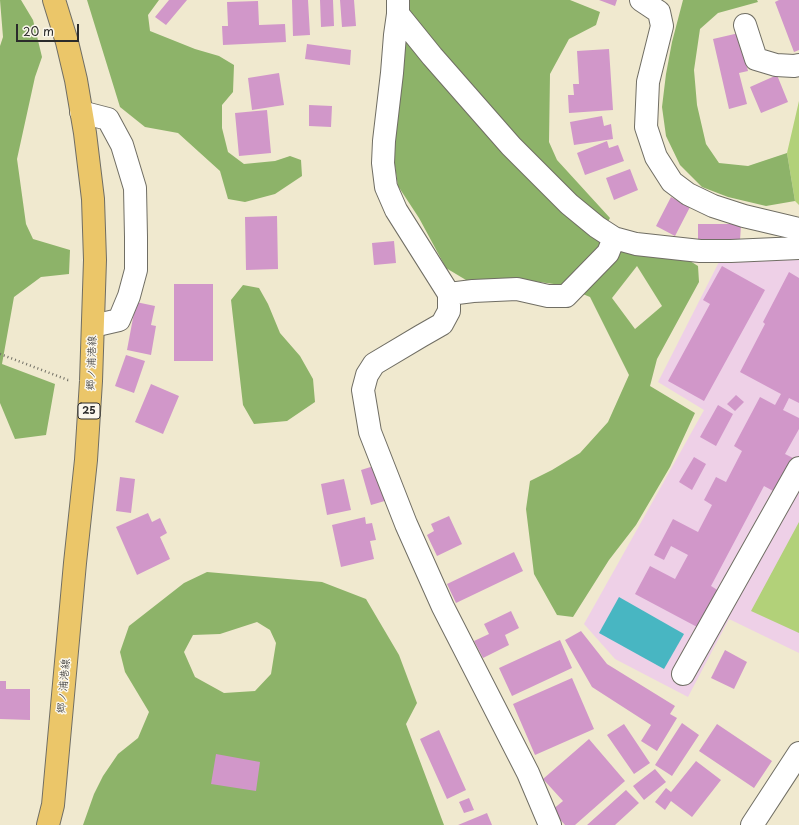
<!DOCTYPE html>
<html>
<head>
<meta charset="utf-8">
<style>
  body { margin:0 }
  #map { position:relative; width:799px; height:825px; overflow:hidden; background:#f0e9cf; font-family:"Playpen Sans",sans-serif }
  canvas { display:block }
  .scale { position:absolute; left:16px; top:24px; width:63px; height:18px; box-sizing:border-box; border:2px solid #2b2b2b; border-top:0; padding-left:5px; font-size:12px; line-height:14px; white-space:nowrap; color:#2b2b2b; -webkit-text-stroke:3px #fbf7ec; paint-order:stroke }
</style>
</head>
<body>
<div id="map">
<canvas width="799" height="825"></canvas>
<div class="scale">20 m</div>
</div>
<script>
const c = document.querySelector('canvas').getContext('2d');
c.lineJoin = 'round';
function paint(path, color) {
  c.fillStyle = color;
  c.fill(path, 'evenodd');
}
function toPath(rows) {
  const path = new Path2D();
  for (const r of rows) {
    path.moveTo(r[0], r[1]);
    for (let i = 2; i < r.length; i += 2) path.lineTo(r[i], r[i + 1]);
  }
  return path;
}
function strokePath(path, color, width, dash) {
  c.strokeStyle = color;
  c.lineWidth = width;
  c.lineCap = dash ? 'butt' : 'round';
  c.setLineDash(dash || []);
  c.stroke(path);
}
function label(font, color, halo, rows, align = 'center') {
  c.font = font + ' "Playpen Sans","Klee One",sans-serif';
  c.lineWidth = 3;
  c.setLineDash([]);
  c.textBaseline = 'middle';
  c.strokeStyle = halo;
  c.fillStyle = color;
  for (const [text, x, y, turn = 0] of rows) {
    c.save();
    c.translate(x, y);
    c.rotate((+turn || 0) * Math.PI / 180);
    c.textAlign = isNaN(turn) ? turn : align;
    if (halo) c.strokeText(text, 0, 0);
    c.fillText(text, 0, 0);
    c.restore();
  }
}
const built = toPath([
  [799,254,799,653,729,619,688,697,615,659,584,624,704,410,658,382,721,258]
]);
const green = toPath([
  [799,101,799,205,795,201,787,153],
  [799,522,799,633,751,611]
]);
const forest = toPath([
  [0,0,21,0,33,20,42,57,35,77,17,159,26,224,33,239,70,250,69,274,41,277,14,297,2,364,55,384,46,435,15,439,0,403,0,46,3,37],
  [87,0,159,0,148,15,150,31,195,49,219,56,234,65,233,92,222,105,222,128,228,152,244,164,275,161,290,156,301,160,302,176,275,194,245,202,228,199,220,171,178,133,145,127,120,107],
  [408,0,570,0,600,12,596,25,569,39,550,74,549,142,557,160,610,218,600,236,682,256,698,266,699,282,657,359,650,386,695,413,670,467,636,525,609,560,573,617,557,615,534,574,526,509,530,481,552,470,580,453,608,422,629,375,590,297,561,285,518,279,492,282,466,280,446,268,419,218,398,186,393,153],
  [637,266,662,306,635,329,612,298],
  [683,0,757,0,758,2,718,13,700,29,694,70,697,105,706,144,719,163,748,166,787,153,795,201,766,206,728,197,702,187,680,165,666,136,662,107,666,74,672,42],
  [243,285,259,288,268,304,280,333,300,356,313,379,315,402,287,421,254,424,243,405,231,300],
  [207,572,322,582,366,599,399,655,417,703,406,724,444,825,83,825,94,794,103,776,118,754,138,738,149,712,125,672,120,652,129,626,184,583],
  [257,622,270,630,276,643,271,674,255,691,224,693,195,677,184,652,193,635,220,634]
]);
const water = toPath([
  [619,597,684,634,664,669,599,633]
]);
const building = toPath([
  [169,0,187,0,166,25,155,17],
  [292,0,308,0,310,35,293,36],
  [320,0,333,0,334,26,321,27],
  [340,0,354,0,356,26,342,27],
  [599,0,617,0,615,6],
  [779,0,799,0,799,50,794,52,775,2],
  [258,1,259,25,285,24,286,42,223,45,222,26,228,26,227,2],
  [739,33,748,71,739,73,747,104,729,109,713,39],
  [307,44,351,50,350,65,305,59],
  [609,49,613,110,569,113,568,95,574,95,573,84,579,84,577,51],
  [279,73,284,105,252,110,248,78],
  [777,75,788,102,761,113,750,87],
  [309,105,332,106,331,127,309,126],
  [267,110,271,153,239,156,235,113],
  [602,116,604,126,611,124,613,139,574,145,570,122],
  [607,141,609,148,618,145,624,161,585,175,577,153],
  [630,169,638,190,614,200,606,178],
  [671,197,690,207,675,236,656,226],
  [277,216,278,269,246,270,245,217],
  [698,224,741,224,740,241,698,240],
  [394,241,396,263,374,265,372,243],
  [722,266,765,290,704,401,668,381,710,304,703,300],
  [789,272,799,278,799,403,789,398,783,410,799,418,799,429,785,454,793,458,775,492,764,486,711,586,719,591,699,628,635,594,650,566,675,579,688,555,671,546,664,560,654,555,673,519,698,532,712,505,704,500,716,477,726,482,742,451,734,446,760,397,775,405,781,394,740,372,765,324,763,322],
  [174,284,213,284,213,361,174,361],
  [136,302,155,306,151,325,156,326,151,355,127,350],
  [126,355,145,361,134,393,115,386],
  [151,384,179,396,163,434,135,422],
  [736,395,744,402,735,411,727,404],
  [718,405,733,414,716,446,700,437],
  [694,457,706,464,692,490,679,482],
  [377,465,388,500,371,505,361,470],
  [120,477,135,479,131,513,116,511],
  [344,479,351,510,327,515,321,484],
  [148,513,152,522,160,518,167,533,160,537,170,559,137,575,116,527],
  [449,516,462,544,437,556,427,535,434,531,431,524],
  [365,517,366,524,372,523,376,540,370,541,374,559,341,567,332,525],
  [514,552,523,571,456,603,447,584],
  [511,611,519,628,505,635,509,645,483,658,474,641,489,634,484,624],
  [581,631,607,664,675,706,670,714,677,718,657,751,641,741,651,725,592,687,565,640],
  [560,640,572,668,512,696,499,668],
  [725,650,747,662,734,689,711,678],
  [572,678,594,729,535,755,513,704],
  [0,681,6,681,6,689,30,689,30,720,0,719],
  [682,723,699,735,672,776,655,765],
  [624,724,650,763,634,774,607,735],
  [717,724,772,761,754,788,699,751],
  [439,730,466,790,447,799,420,739],
  [589,739,625,781,575,825,565,825,552,810,563,801,543,779],
  [216,754,260,762,256,791,211,784],
  [696,761,721,780,692,817,671,801,665,810,655,802,666,788,671,792],
  [655,769,666,782,644,800,633,786],
  [626,790,639,803,615,825,587,825],
  [469,798,474,810,464,813,459,802],
  [487,813,492,825,458,825]
]);
const path = toPath([
  [0,354,68,380,71,380]
]);
const minor = toPath([
  [398,0,398,14,395,35,392,73,384,141,383,163,386,187,396,210,449,294,449,311,442,324,421,336,374,364,367,375,363,390,370,432,406,524,443,607,528,773,550,825],
  [641,0,659,12,662,26,648,82,646,127,656,157,672,182,688,194,713,206,744,216,799,229],
  [398,14,432,56,511,146,569,204,597,227,614,238,636,244,700,251,731,251,799,248],
  [745,25,756,59,776,65,794,66,799,65],
  [81,112,108,119,122,145,135,188,136,237,136,270,129,296,119,320,93,326],
  [449,294,473,291,517,289,548,296,566,296,608,253,614,238],
  [683,674,799,468],
  [752,825,799,753]
]);
const major = toPath([
  [48,825,53,805,75,563,86,460,91,381,95,260,93,199,85,133,76,80,67,42,54,0]
]);
const shields = [
  [89,411,22]
];
const shieldNames = [
  ["25",89,411]
];
const streetNames = [
  ["郷ノ浦港線",92,363,-88],
  ["郷ノ浦港線",64,686,-85]
];
paint(built, '#eed0e7');
paint(green, '#b2d179');
paint(forest, '#8db369');
paint(water, '#48b6c2');
paint(building, '#d197c9');
strokePath(minor, '#706e64', 24);
strokePath(major, '#706e64', 24);
strokePath(path, '#706e64', 2.5, [1, 3]);
strokePath(minor, '#fff', 22);
strokePath(major, '#ebc669', 22);
for (const [x, y, w] of shields) {
  const box = new Path2D();
  box.roundRect(x - w / 2, y - 8, w, 16, 3);
  c.fillStyle = '#fbf7ec';
  c.fill(box);
  strokePath(box, '#2b2b2b', 1);
}
label('bold 10px', '#2b2b2b', null, shieldNames);
label('11px', '#2b2b2b', '#fbf7ec', streetNames);
</script>
</body>
</html>
